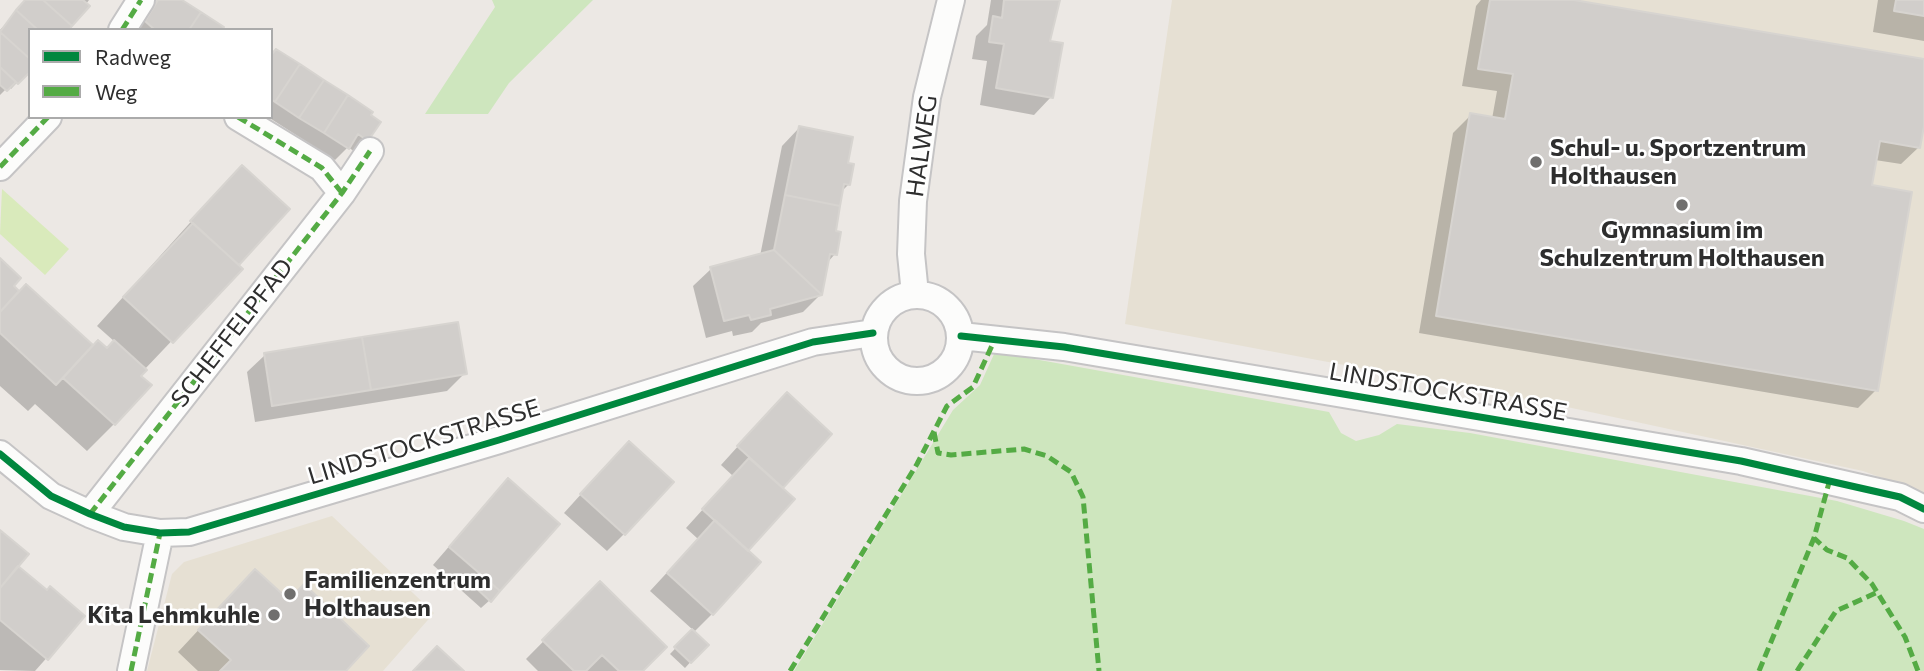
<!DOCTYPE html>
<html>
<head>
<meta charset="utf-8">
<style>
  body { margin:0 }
  #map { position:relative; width:1924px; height:671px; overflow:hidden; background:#ece8e4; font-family:Commissioner,sans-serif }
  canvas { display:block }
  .legend { position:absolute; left:28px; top:28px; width:245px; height:91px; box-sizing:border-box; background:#fff; border:2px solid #ababab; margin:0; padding:9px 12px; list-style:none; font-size:21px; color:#2e2e2e }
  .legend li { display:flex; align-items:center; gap:14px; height:35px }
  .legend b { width:35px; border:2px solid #ababab }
</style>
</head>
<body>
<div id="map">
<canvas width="1924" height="671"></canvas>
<ul class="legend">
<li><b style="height:9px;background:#00873e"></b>Radweg</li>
<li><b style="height:9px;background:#54ab44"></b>Weg</li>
</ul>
</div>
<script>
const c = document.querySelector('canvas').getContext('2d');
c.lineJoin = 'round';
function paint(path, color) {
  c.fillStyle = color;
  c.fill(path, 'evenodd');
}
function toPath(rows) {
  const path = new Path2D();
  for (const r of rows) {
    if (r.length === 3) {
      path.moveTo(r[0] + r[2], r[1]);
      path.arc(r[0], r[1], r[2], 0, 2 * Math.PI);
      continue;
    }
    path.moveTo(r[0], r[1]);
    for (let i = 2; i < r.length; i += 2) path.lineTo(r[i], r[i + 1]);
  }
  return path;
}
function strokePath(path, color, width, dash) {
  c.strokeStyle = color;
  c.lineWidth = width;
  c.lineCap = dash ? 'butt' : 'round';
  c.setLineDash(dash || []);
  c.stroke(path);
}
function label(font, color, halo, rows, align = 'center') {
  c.font = font + ' Commissioner,sans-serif';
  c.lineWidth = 5;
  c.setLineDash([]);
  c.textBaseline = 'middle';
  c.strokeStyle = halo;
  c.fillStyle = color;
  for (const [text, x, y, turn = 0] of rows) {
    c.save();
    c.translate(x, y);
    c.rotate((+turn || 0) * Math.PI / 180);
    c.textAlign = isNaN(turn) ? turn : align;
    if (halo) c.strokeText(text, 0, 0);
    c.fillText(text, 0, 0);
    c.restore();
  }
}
const education = toPath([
  [1172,0,1924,0,1924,493,1863,471,1558,405,1125,324],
  [332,516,434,613,383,671,147,671,172,574,184,562]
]);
const green = toPath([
  [492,0,593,0,509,83,488,114,425,114,495,7],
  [995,352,1329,412,1341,433,1356,441,1379,435,1397,424,1470,433,1837,501,1904,521,1924,529,1924,671,794,671,953,410,980,385]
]);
const pitch = toPath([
  [2,189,69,249,45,275,0,234]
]);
const shadow = toPath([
  [27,0,89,0,71,25,30,30,30,69,11,89,9,86,0,95,0,30],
  [157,0,179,0,225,30,136,30],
  [991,0,1057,0,1048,43,1051,97,1034,115,980,105,987,61,972,59,976,36,987,25],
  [1481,0,1564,0,1924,61,1924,115,1919,147,1901,164,1875,160,1870,187,1876,390,1858,408,1419,333,1453,133,1471,115,1492,119,1497,91,1462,86,1476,6],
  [1878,0,1924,0,1924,41,1873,32],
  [271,55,378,122,355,152,348,147,335,160,268,117,271,117],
  [799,128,846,164,849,184,841,192,834,233,835,254,827,263,821,294,803,312,761,323,752,332,733,336,732,331,706,338,693,286,711,269,760,256,782,146],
  [215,195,288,210,236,265,240,269,144,370,114,424,87,451,35,404,28,411,0,386,0,261,11,286,19,293,26,286,93,347,106,350,115,342,97,326],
  [265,355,465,373,447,391,255,422,247,372],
  [769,412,830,434,780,488,712,614,693,633,706,645,685,668,670,654,693,630,650,591,698,539,686,528,733,476,721,465],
  [611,461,624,534,607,551,564,513],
  [491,498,490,600,481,608,433,565],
  [0,533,16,566,46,592,83,617,35,671,0,670],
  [600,584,641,671,538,671,526,659],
  [233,593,288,602,343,671,198,671,178,652]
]);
const building = toPath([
  [25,0,43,0,72,26,69,30,38,30,16,10,25,0],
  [43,0,83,0,90,6,72,26,43,0],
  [158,0,182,0,201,12,189,30,155,30,145,21,158,0],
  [1004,0,1060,0,1050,41,1063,43,1053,98,996,88,1004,44,989,42,993,16,1002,18,1004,0],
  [1490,0,1574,0,1924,59,1924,126,1920,148,1880,141,1872,185,1912,192,1878,391,1436,316,1470,113,1505,119,1513,74,1478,69,1490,0],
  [1896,0,1924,0,1924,16,1894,11,1896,0],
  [16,10,38,30,30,30,30,59,0,32,16,10],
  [201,12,224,27,222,30,189,30,201,12],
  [0,32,30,59,30,72,18,84,0,67,0,32],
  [276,49,300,64,275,102,271,99,271,55,276,49],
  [300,64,324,80,299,118,275,102,300,64],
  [0,67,16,82,7,91,0,85,0,67],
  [324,80,348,95,324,133,299,118,324,80],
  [348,95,373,112,371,115,381,122,368,141,358,134,349,149,324,133,348,95],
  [799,126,853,137,848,163,854,164,850,185,844,184,840,206,785,195,799,126],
  [242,165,290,209,239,265,190,221,242,165],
  [785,195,840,206,836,231,841,232,837,255,830,254,822,295,774,250,785,195],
  [193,223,243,269,173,343,123,297,193,223],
  [774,250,822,295,770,309,771,315,751,320,749,315,724,321,710,267,774,250],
  [0,258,21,278,14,286,19,291,0,312,0,258],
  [26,284,93,345,56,385,0,333,0,312,26,284],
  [458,322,467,374,371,390,362,337,458,322],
  [362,337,371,390,272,406,264,353,362,337],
  [98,340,107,348,114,340,147,370,141,376,152,385,115,425,63,378,98,340],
  [787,392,832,434,783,488,737,446,787,392],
  [629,441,674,482,625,535,580,494,629,441],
  [749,458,795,499,748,551,702,509,749,458],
  [508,478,560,524,500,591,449,547,508,478],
  [715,520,761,562,713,615,667,573,715,520],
  [0,530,29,554,0,588,0,530],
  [18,566,47,590,50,586,85,616,48,660,0,620,0,588,18,566],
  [255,569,289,600,304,584,369,646,346,671,220,671,231,660,198,630,255,569],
  [483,576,500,591,491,602,474,586,483,576],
  [600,581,667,647,643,671,619,671,602,655,586,671,574,671,542,640,600,581],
  [692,629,709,645,691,663,674,647,692,629],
  [437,646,464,671,413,671,437,646]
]);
const street = toPath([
  [122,30,141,0],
  [238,117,322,168,342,193],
  [0,167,48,117],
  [915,294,911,254,913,201,927,97,951,0],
  [917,338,43],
  [961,336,1064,347,1741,461,1900,497,1924,509],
  [0,454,51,496,90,514,124,527,160,533,189,532,499,440,813,342,873,333],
  [90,514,342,193,370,151],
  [131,671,160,533]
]);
const quiet = toPath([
  [122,30,141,0],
  [238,117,322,168,342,193],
  [0,167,48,117],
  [934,432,938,453,951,455,1024,449,1047,456,1071,472,1083,497,1099,671],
  [1830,479,1814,538,1827,550,1847,558,1872,584,1905,637,1918,671],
  [90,514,342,193,370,151],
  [131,671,160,533],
  [790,671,917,464,947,406,973,387,995,339],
  [1759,671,1814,538],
  [1797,671,1836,611,1878,592]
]);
const cycleway = toPath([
  [961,336,1064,347,1741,461,1900,497,1924,509],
  [0,454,51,496,90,514,124,527,160,533,189,532,499,440,813,342,873,333]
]);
const markers = [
  [1536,162,7,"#706f6e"],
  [1682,205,7,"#706f6e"],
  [290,594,7,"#706f6e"],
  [274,615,7,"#706f6e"]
];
const streetNames = [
  ["HALWEG",922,146,-82],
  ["SCHEFFELPFAD",232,333,-52],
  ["LINDSTOCKSTRASSE",1448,392,10],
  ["LINDSTOCKSTRASSE",424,442,-17]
];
const poiNames = [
  ["Schul- u. Sportzentrum",1550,148],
  ["Holthausen",1550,176],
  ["Gymnasium im",1682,230,"center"],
  ["Schulzentrum Holthausen",1682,258,"center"],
  ["Familienzentrum",304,580],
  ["Holthausen",304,608],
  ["Kita Lehmkuhle",260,615,"right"]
];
paint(education, '#e6e0d3');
paint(green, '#cee6be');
paint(pitch, '#d9eabb');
paint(shadow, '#0003');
paint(building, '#d1cecb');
strokePath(building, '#d7d4d0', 2);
strokePath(street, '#c5c4c5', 30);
strokePath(street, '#fcfcfb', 26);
strokePath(quiet, '#54ab44', 5, [10, 5]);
strokePath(cycleway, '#00873e', 7);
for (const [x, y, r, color] of markers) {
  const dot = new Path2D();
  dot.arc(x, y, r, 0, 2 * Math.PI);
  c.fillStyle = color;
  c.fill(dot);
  strokePath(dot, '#fff', 2.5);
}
label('24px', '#2e2e2e', '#fff', streetNames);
label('bold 24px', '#2e2e2e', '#fff', poiNames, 'left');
</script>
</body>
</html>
